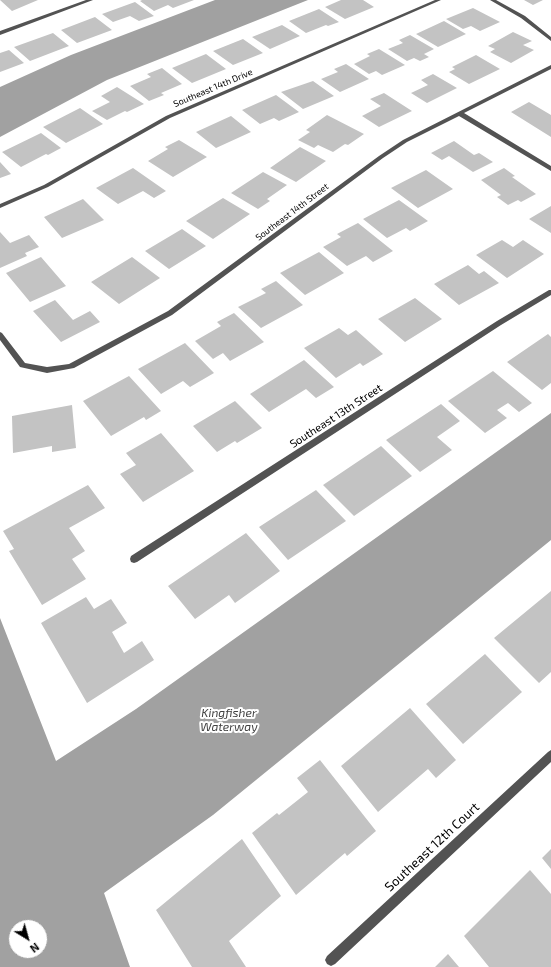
<!DOCTYPE html>
<html>
<head>
<meta charset="utf-8">
<style>
  body { margin:0 }
  #map { position:relative; width:551px; height:967px; overflow:hidden; background:#fff; font-family:"Exo 2",sans-serif }
  canvas { display:block }
  .north { position:absolute; left:8px; top:919px; width:40px; height:40px; box-sizing:border-box; background:#fff; border:1px solid #999; border-radius:50%; rotate:143deg; font-size:11px; font-weight:700; line-height:16px; text-align:center; color:#000 }
  .north::after { content:''; display:block; margin:auto; width:14px; height:18px; background:#000; clip-path:polygon(50% 0,100% 100%,50% 72%,0 100%) }
</style>
</head>
<body>
<div id="map">
<canvas width="551" height="967"></canvas>
<div class="north">N</div>
</div>
<script>
const c = document.querySelector('canvas').getContext('2d');
c.lineJoin = 'round';
function paint(path, color) {
  c.fillStyle = color;
  c.fill(path, 'evenodd');
}
function toPath(rows) {
  const path = new Path2D();
  for (const r of rows) {
    path.moveTo(r[0], r[1]);
    for (let i = 2; i < r.length; i += 2) path.lineTo(r[i], r[i + 1]);
  }
  return path;
}
function label(font, color, halo, rows, align = 'center') {
  c.font = font + ' "Exo 2",sans-serif';
  c.lineWidth = 4;
  c.setLineDash([]);
  c.textBaseline = 'middle';
  c.strokeStyle = halo;
  c.fillStyle = color;
  for (const [text, x, y, turn = 0] of rows) {
    c.save();
    c.translate(x, y);
    c.rotate((+turn || 0) * Math.PI / 180);
    c.textAlign = isNaN(turn) ? turn : align;
    if (halo) c.strokeText(text, 0, 0);
    c.fillText(text, 0, 0);
    c.restore();
  }
}
const water = toPath([
  [215,0,308,0,107,80,0,137,0,87,71,55],
  [551,413,551,540,213,815,104,893,130,967,0,967,0,618,56,761,136,709],
  [16,927,40,927,40,951,16,951]
]);
const building = toPath([
  [0,0,38,0,12,11],
  [142,0,194,0,173,8,168,5,154,11,140,1],
  [341,0,363,0,374,7,345,19,325,7],
  [524,0,543,0,533,5],
  [135,2,154,16,139,21,130,16,113,22,102,14],
  [473,8,500,22,480,31,471,26,463,29,446,19],
  [319,9,339,22,328,26,326,25,306,33,289,21],
  [95,17,112,30,77,43,61,30],
  [444,21,466,34,438,47,416,34],
  [282,25,300,36,270,49,252,37],
  [513,32,532,41,523,45,534,50,511,63,490,52,495,49,488,46],
  [53,33,69,46,30,61,14,47],
  [410,35,434,49,424,54,429,57,420,61,414,58,407,61,388,49,403,43,399,40],
  [243,39,263,53,233,65,213,51],
  [379,49,405,65,382,75,376,71,369,74,354,64,370,56,367,54],
  [9,50,24,63,0,72,0,53],
  [206,54,226,69,192,83,172,68],
  [476,55,500,69,469,84,449,72,455,69,452,67],
  [346,64,369,79,340,92,321,79,338,72,334,69],
  [162,68,182,84,161,93,164,95,149,101,130,86,151,77,147,74],
  [433,74,457,88,427,103,411,93,428,85,421,80],
  [313,81,334,96,303,109,281,92],
  [117,87,144,104,127,112,125,111,107,120,92,111,110,102,101,96],
  [384,93,412,111,379,127,362,116,381,106,370,99],
  [276,95,299,112,279,121,274,118,260,124,242,110],
  [529,102,551,115,551,137,511,112],
  [80,108,103,124,66,143,43,127],
  [327,115,364,134,348,145,345,144,333,152,318,145,314,148,298,140,310,132,306,130],
  [231,116,251,132,216,148,196,132],
  [41,133,61,148,48,155,46,154,21,167,2,152],
  [179,140,207,157,173,177,148,161,168,149,165,147],
  [454,141,474,155,479,153,493,162,473,172,449,156,442,160,431,153],
  [300,147,326,161,296,182,270,168],
  [0,162,11,174,0,178],
  [133,168,166,191,154,198,143,191,118,204,96,188],
  [504,168,515,176,512,177,536,194,521,202,518,200,508,205,497,197,501,195,481,180],
  [426,170,453,189,418,208,391,188],
  [263,172,287,185,267,199,270,201,258,209,231,193],
  [223,198,250,214,213,239,186,221],
  [83,199,104,220,62,238,44,217],
  [399,200,428,221,410,231,406,228,387,238,363,219],
  [551,206,551,233,529,219],
  [358,223,393,251,373,262,366,256,347,266,323,247,341,237,337,234],
  [182,229,206,246,169,269,145,251],
  [0,232,10,243,29,235,39,247,25,253,27,256,0,268],
  [502,240,513,247,523,240,544,254,507,278,476,255],
  [319,252,344,273,305,295,280,273],
  [41,257,66,286,30,302,6,273],
  [132,257,160,278,119,304,91,282],
  [468,265,479,274,484,271,499,283,459,305,434,284],
  [276,281,303,305,261,328,238,307,266,293,261,289],
  [415,298,442,319,405,342,378,319],
  [55,300,73,320,90,311,100,322,61,342,33,311],
  [234,313,264,342,230,361,223,353,213,359,195,341,221,326,217,322],
  [339,328,348,335,356,330,383,354,363,366,360,363,336,378,304,348],
  [548,334,551,337,551,383,542,390,507,362],
  [185,343,214,373,190,387,183,381,161,394,138,369],
  [304,360,334,387,316,398,306,389,269,412,250,394],
  [493,371,532,403,519,412,508,403,497,410,507,418,485,433,448,401],
  [129,376,161,411,146,420,144,417,111,436,83,401],
  [235,401,262,428,237,443,235,441,217,452,193,426],
  [441,404,460,421,437,437,452,450,420,472,386,440],
  [72,405,76,448,52,452,52,446,13,453,12,416],
  [161,433,194,471,143,502,120,474,136,465,126,453],
  [381,446,412,476,354,516,323,485],
  [88,485,105,508,69,528,85,551,72,559,86,579,42,605,9,551,14,549,3,531],
  [316,490,346,521,288,560,259,527],
  [246,533,280,571,235,603,229,595,195,619,168,586],
  [551,591,551,672,539,683,494,638],
  [86,597,94,609,111,599,127,623,112,632,124,653,142,641,154,660,87,703,41,623],
  [485,654,522,692,463,744,426,704],
  [410,708,456,760,436,778,428,769,378,812,341,766],
  [320,760,376,831,347,856,345,853,296,895,252,833,277,813,279,815,308,792,297,778],
  [242,839,281,896,229,941,246,967,192,967,156,910],
  [551,849,551,869,542,858],
  [530,870,551,894,551,967,489,967,464,936],
  [448,954,459,967,435,967]
]);
const street = toPath([
  [86,0,93,0,0,35,0,31,86,0],
  [435,0,441,0,170,118,48,187,0,208,0,204,44,185,166,116,435,0],
  [490,0,496,0,525,16,551,37,551,41,521,18,490,0],
  [551,65,551,69,464,113,551,166,551,171,459,116,407,142,383,158,172,315,74,368,47,373,20,367,0,340,0,332,2,333,25,363,47,367,69,364,168,311,379,156,403,140,551,65],
  [549,290,551,290,551,295,501,325,137,562,134,563,131,562,130,559,131,556,497,321,549,290],
  [551,750,551,762,335,964,331,966,327,964,325,960,327,956,548,752,551,750]
]);
const farStreetnames = [
  ["Southeast 14th Drive",213,88,-23],
  ["Southeast 14th Street",292,212,-37]
];
const streetNames = [
  ["Southeast 13th Street",336,416,-33]
];
const waterNames = [
  ["Kingfisher",229,713],
  ["Waterway",229,727]
];
const nearStreetnames = [
  ["Southeast 12th Court",432,847,-43]
];
paint(water, '#a1a1a1');
paint(building, '#c3c3c3');
paint(street, '#535353');
label('9px', '#000', '#fff', farStreetnames);
label('11px', '#000', '#fff', streetNames);
label('italic 12px', '#424242', '#fff', waterNames);
label('13px', '#000', '#fff', nearStreetnames);
</script>
</body>
</html>
